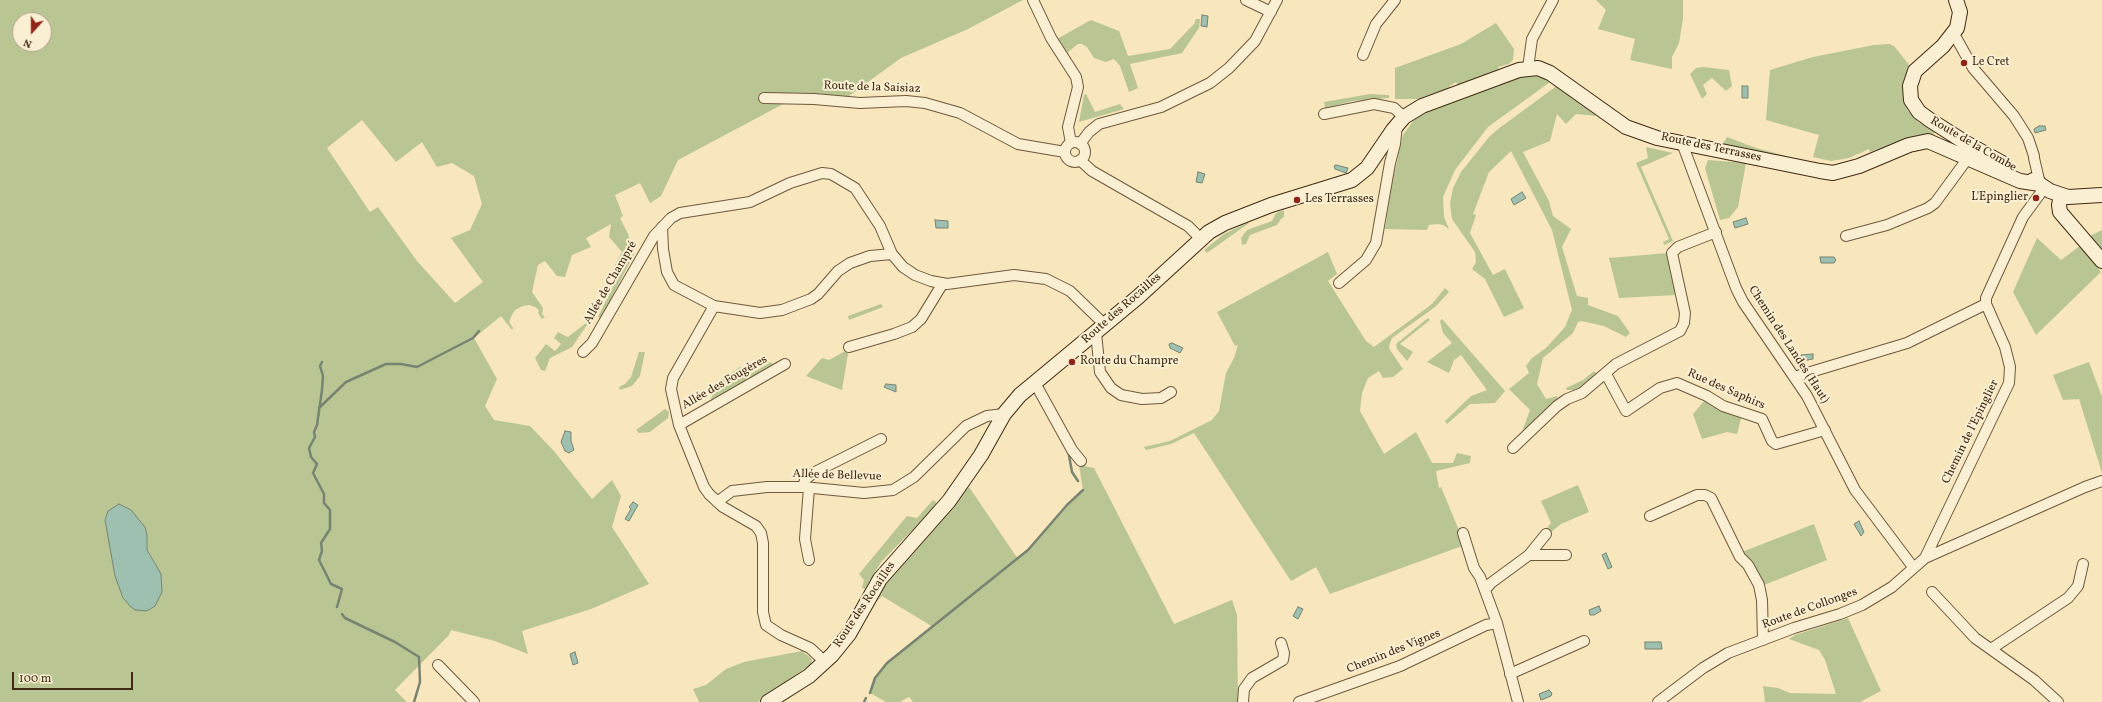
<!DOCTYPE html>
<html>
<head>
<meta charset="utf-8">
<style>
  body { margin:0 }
  #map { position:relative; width:2102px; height:702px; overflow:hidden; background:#f8e6bc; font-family:Vollkorn,serif }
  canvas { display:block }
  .north { position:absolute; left:12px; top:12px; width:40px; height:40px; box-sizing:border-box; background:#faefd3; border:1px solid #b0a086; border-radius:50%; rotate:201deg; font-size:11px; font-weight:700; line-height:16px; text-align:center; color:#402a13 }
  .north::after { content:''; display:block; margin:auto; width:14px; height:18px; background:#8f2418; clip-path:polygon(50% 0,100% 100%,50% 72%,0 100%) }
  .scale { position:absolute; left:12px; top:672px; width:121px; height:18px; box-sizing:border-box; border:2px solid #402a13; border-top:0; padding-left:5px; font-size:12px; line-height:14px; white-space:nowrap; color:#402a13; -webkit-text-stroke:3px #faefd3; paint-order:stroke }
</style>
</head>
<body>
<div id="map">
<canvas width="2102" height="702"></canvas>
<div class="north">N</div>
<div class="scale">100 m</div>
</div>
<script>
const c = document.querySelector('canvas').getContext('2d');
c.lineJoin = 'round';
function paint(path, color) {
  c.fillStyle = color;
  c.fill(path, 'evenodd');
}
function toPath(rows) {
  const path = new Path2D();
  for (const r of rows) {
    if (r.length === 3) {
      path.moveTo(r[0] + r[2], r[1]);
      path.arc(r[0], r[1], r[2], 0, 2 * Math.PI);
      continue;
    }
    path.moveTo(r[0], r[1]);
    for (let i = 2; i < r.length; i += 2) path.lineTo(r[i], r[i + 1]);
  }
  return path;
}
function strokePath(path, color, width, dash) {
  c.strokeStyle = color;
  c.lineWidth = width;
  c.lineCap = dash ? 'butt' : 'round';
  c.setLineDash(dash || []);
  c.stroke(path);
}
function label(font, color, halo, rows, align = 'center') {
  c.font = font + ' Vollkorn,serif';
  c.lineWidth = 4;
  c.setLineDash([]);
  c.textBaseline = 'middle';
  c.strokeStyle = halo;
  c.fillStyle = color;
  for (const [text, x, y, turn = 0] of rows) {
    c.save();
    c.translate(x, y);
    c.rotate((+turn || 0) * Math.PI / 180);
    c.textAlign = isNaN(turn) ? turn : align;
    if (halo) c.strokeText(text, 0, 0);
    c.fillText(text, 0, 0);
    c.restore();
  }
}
const green = toPath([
  [0,0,1023,0,968,29,901,58,846,98,785,103,678,160,661,196,650,203,640,183,615,195,623,216,620,218,628,234,634,254,601,318,598,317,621,271,614,267,622,252,609,237,611,224,586,238,591,247,572,255,565,277,557,276,545,261,538,265,532,292,543,308,542,314,545,317,542,319,538,313,539,310,535,307,529,305,523,306,515,310,512,315,509,322,513,328,512,330,501,316,474,338,497,379,485,406,494,420,530,426,554,451,592,499,612,480,621,496,612,527,649,584,591,609,522,631,528,654,495,641,451,630,449,635,395,690,407,702,0,702],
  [20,20,44,20,44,44,20,44],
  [362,120,396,162,422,142,437,167,452,163,474,176,482,204,470,230,451,238,483,282,455,303,417,261,378,207,370,212,327,148],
  [1596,0,1683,0,1683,19,1679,43,1672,57,1672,69,1630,60,1635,39,1598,29,1606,10],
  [1196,19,1200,19,1199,28,1182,53,1130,64,1138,88,1129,92,1120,66,1114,59,1106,62,1094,58,1087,47,1082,44,1078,44,1067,53,1057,39,1091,20,1119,31,1128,56,1170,49,1194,24],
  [1496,23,1514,49,1513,60,1509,64,1498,67,1499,70,1458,86,1456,82,1450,86,1449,88,1417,99,1395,99,1395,68,1461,44],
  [1889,44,1894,46,1910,66,1903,96,1907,110,1918,122,1935,132,1933,136,1925,134,1918,136,1870,152,1869,149,1849,158,1831,161,1813,157,1819,135,1766,120,1770,70,1813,57,1874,45],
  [1703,67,1729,70,1732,86,1726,91,1712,78,1703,85,1707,94,1702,99,1690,74,1696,68],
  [1538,74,1550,82,1488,127,1455,170,1443,197,1444,217,1449,229,1443,225,1437,224,1429,225,1427,230,1385,229,1392,183,1403,135,1413,121,1419,116,1468,96,1525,75],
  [1558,85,1597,116,1576,114,1566,124,1557,114,1550,141,1523,152,1549,201,1553,216,1571,229,1562,247,1577,296,1588,298,1588,305,1618,316,1630,333,1626,337,1604,326,1581,321,1578,322,1573,333,1543,358,1537,384,1546,399,1557,396,1558,398,1525,431,1523,429,1530,410,1509,389,1529,373,1526,366,1532,358,1546,348,1565,327,1572,310,1552,230,1511,151,1489,172,1473,214,1476,215,1470,233,1493,275,1505,269,1524,308,1504,317,1485,279,1472,269,1476,262,1475,252,1452,219,1450,204,1453,188,1461,172,1489,137,1498,129],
  [1086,94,1095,112,1120,104,1124,109,1079,122,1084,95],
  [1370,94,1389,95,1389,98,1353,101,1325,108,1324,102],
  [1727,137,1756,148,1809,162,1723,144],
  [1646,147,1673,153,1641,167,1673,241,1664,245,1663,242,1669,239,1636,163,1648,158],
  [1708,160,1746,163,1738,207,1729,218,1720,220,1705,168],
  [1284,210,1284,217,1281,219,1277,225,1250,235,1246,244,1242,245,1241,238,1247,230,1272,221,1276,213],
  [1248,222,1249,223,1207,253,1204,250,1224,234],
  [2102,230,2102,253,2088,237],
  [2037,238,2061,260,2080,246,2101,272,2036,335,2013,292],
  [1328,252,1337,274,1328,281,1366,341,1374,347,1432,304,1445,288,1449,292,1435,307,1392,338,1389,346,1390,350,1403,369,1393,377,1383,378,1379,371,1368,378,1362,393,1360,411,1384,454,1416,432,1432,463,1453,463,1457,453,1471,456,1470,463,1436,471,1439,488,1441,487,1465,545,1330,594,1316,567,1291,581,1194,433,1171,444,1146,450,1144,447,1170,441,1212,420,1219,411,1226,373,1234,358,1238,345,1235,346,1217,312],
  [1668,253,1675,295,1619,298,1609,258],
  [881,304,883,307,849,320,848,316],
  [1428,318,1430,320,1400,344,1413,352,1407,361,1397,349,1396,344],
  [1442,319,1505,391,1495,403,1470,404,1447,424,1445,421,1471,396,1487,390,1461,355,1454,360,1449,373,1427,362,1452,343,1443,333,1440,321],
  [586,323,587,325,572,347,550,358,545,371,541,370,535,358,546,344,555,351,561,344,554,338,558,332,568,337],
  [847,350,848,354,842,390,806,376,822,358,829,360],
  [639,352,645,352,640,376,632,386,620,390,619,387,625,384,631,377],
  [771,362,773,365,712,401,711,399,718,382,740,367,749,375],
  [2089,362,2102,397,2102,473,2079,399,2063,400,2053,375],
  [1594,371,1597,374,1583,388,1577,390,1567,390,1566,388,1583,380],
  [1705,400,1742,415,1737,434,1727,432,1702,439,1693,414],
  [665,409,669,412,668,418,650,432,639,433,636,430],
  [1079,465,1094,468,1174,624,1232,600,1237,615,1238,702,913,702,909,697,900,702,886,702,870,693,875,678,887,663,933,627,882,596,873,605,878,593,969,487,1018,559,1083,490],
  [1578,485,1589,512,1561,524,1551,532,1547,528,1551,523,1541,501],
  [933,500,936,502,936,506,881,562,865,589,862,588,864,580,859,574,907,516,917,518],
  [1814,524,1827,560,1764,585,1742,552],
  [1848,618,1881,691,1860,702,1765,702,1763,686,1778,688,1790,693,1836,694,1825,660,1819,650,1789,639,1795,635],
  [802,651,812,659,811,664,758,702,699,702,693,689,706,685,726,669,744,662]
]);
const water = toPath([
  [1202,15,1208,16,1207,27,1201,26,1202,15],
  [1742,86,1748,86,1748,98,1742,98,1742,86],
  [2039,126,2045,126,2046,130,2035,133,2034,129,2039,126],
  [1336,165,1348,168,1346,173,1335,169,1334,166,1336,165],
  [1198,172,1205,174,1202,183,1196,182,1198,172],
  [1522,192,1526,198,1514,205,1511,199,1522,192],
  [1746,218,1748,224,1735,228,1733,222,1746,218],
  [935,220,948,221,948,228,936,228,935,220],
  [1820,257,1834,257,1836,260,1834,263,1821,263,1820,257],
  [1172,343,1183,348,1180,353,1170,348,1169,344,1172,343],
  [1813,354,1813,359,1802,361,1801,355,1813,354],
  [886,384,896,385,896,392,884,387,886,384],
  [565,431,571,432,571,441,574,450,569,453,565,451,561,442,565,431],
  [633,502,638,505,629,521,625,519,631,509,629,507,633,502],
  [119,504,131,510,145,527,147,535,147,550,161,574,162,592,155,606,147,611,135,610,131,607,123,598,115,576,105,520,108,511,119,504],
  [1859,521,1864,532,1861,536,1854,524,1859,521],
  [1606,553,1612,567,1608,569,1602,555,1606,553],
  [1599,606,1601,611,1594,615,1590,615,1589,610,1599,606],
  [1298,607,1303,609,1298,619,1293,616,1298,607],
  [1645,642,1661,642,1662,649,1645,649,1645,642],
  [575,652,578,663,573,665,570,654,575,652],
  [1549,690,1552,693,1551,696,1541,700,1539,694,1549,690]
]);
const stream = toPath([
  [322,362,320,366,323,376,322,390,317,425,314,432,315,437,309,448,311,457,317,464,313,473,324,494,324,503,330,510,330,529,321,543,322,551,319,560,331,584,342,589,337,607],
  [319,408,346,382,386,364,401,364,417,367,473,338,479,331],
  [1068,450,1072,472,1078,481],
  [342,614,345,618,395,642,419,657,420,682,414,702],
  [870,693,875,678,887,663,1028,550,1067,505,1083,490],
  [864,702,866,698]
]);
const street = toPath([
  [1033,0,1051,38,1076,77,1078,87,1068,127,1071,143],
  [1246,0,1271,12],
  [1954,34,1973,68,2014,116,2028,138,2034,156],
  [1363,55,1376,24,1395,0],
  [1528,68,1532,39,1553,0],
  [764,98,814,99,860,103,906,101,925,103,960,113,1018,144,1065,152],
  [1324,114,1374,104,1394,108,1404,117],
  [1075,152,10],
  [1682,143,1736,288,1743,302,1807,396,1855,490,1913,567],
  [1080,144,1089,132,1099,124,1161,107,1210,83,1229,68,1255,41,1277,0],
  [2034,158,2040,184],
  [1080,160,1092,171,1188,226,1200,238],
  [662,227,663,249,667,272,674,285,714,306,760,313,782,310,811,299,818,294,838,271,850,263,870,256,892,254],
  [1846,236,1887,225,1928,208,1935,203,1968,158],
  [1339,283,1366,260,1376,243,1390,163,1395,144,1397,125],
  [714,306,673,378,671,389,679,425,704,487,709,494,723,507,756,526,761,533,763,543,763,612,766,625,781,635,810,648,825,662],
  [1096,333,1100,372,1111,388,1121,395,1142,399,1161,398,1171,392],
  [849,347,894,334,912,327,921,319,943,283],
  [583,352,592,343,654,236,671,218,680,213,750,202,790,183,822,173,831,174,855,188,880,226,892,254,903,267,915,275,931,281,947,284,1014,275,1046,279,1070,291,1105,325],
  [1606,374,1626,411,1660,388,1677,383,1707,396,1723,406,1762,419,1772,441,1776,444,1825,430],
  [1794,377,1907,343,1986,304],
  [1035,383,1072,450,1081,461],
  [679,425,785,364],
  [1513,448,1557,406,1567,399,1582,393,1616,364,1680,331,1684,323,1685,313,1672,253,1678,247,1716,232],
  [803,487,805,480,813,473,881,439],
  [809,488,805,539,809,560],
  [717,502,732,491,767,487,803,487,864,493,893,490,914,477,966,426,987,416,1004,414],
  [1650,516,1697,495,1705,495,1711,498,1740,557,1748,565,1759,585,1762,600,1763,640],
  [1463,533,1474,568,1480,577,1497,623,1518,702],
  [1529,555,1546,534],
  [1925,558,2009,383,2010,367,2005,347,1986,304,1986,298,2023,217,2045,187],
  [1485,590,1491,583,1529,555,1566,555],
  [1932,592,1975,638,2034,680,2058,702],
  [1991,649,2068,598,2078,586,2083,564],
  [438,665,474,702],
  [1510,674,1584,641],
  [1243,702,1244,689,1252,678,1283,660,1284,653,1281,643],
  [1299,702,1400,666,1486,625,1497,623],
  [1658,702,1703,668,1728,653,1794,628,1840,614,1862,605,1892,587,1925,558,2085,487,2102,481]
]);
const secondary = toPath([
  [1956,0,1960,12,1957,28,1943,46,1915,71,1910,86,1911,100,1919,112,1930,120,1966,143,2004,164],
  [2033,180,2050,191,2068,197,2102,195],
  [2061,195,2059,205,2060,212,2102,261],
  [768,702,809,676,832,655,849,634,880,579,949,501,981,455,1004,414,1020,395,1138,297,1209,232,1225,223,1271,205,1352,180,1367,168,1393,130,1404,117,1422,106,1519,70,1538,68,1550,73,1626,127,1657,138,1820,171,1833,173,1859,166,1909,145,1928,141,2020,181,2040,184]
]);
const markers = [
  [1964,63,4,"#8f2418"],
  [2036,198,4,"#8f2418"],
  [1297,200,4,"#8f2418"],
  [1072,362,4,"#8f2418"]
];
const poiNames = [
  ["Le Cret",1972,63],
  ["L'Epinglier",2028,198,"right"],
  ["Les Terrasses",1305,200],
  ["Route du Champre",1080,362]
];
const streetNames = [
  ["Route de la Saisiaz",872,88,2],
  ["Route de la Combe",1973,145,30],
  ["Route des Terrasses",1711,148,12],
  ["Allée de Champré",611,283,-60],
  ["Route des Rocailles",1122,309,-41],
  ["Chemin des Landes (Haut)",1788,345,57],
  ["Allée des Fougères",725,383,-30],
  ["Rue des Saphirs",1726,390,24],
  ["Chemin de l'Epinglier",1971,432,-64],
  ["Allée de Bellevue",837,476,2],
  ["Route des Rocailles",865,605,-56],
  ["Route de Collonges",1810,609,-20],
  ["Chemin des Vignes",1394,652,-22]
];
paint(green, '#b9c694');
paint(water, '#9dc0b0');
strokePath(water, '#788471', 1);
strokePath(stream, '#788471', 2.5);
strokePath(street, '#6e593d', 12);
strokePath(secondary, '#402a13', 16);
strokePath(street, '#faefd3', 10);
strokePath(secondary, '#faefd3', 14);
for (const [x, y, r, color] of markers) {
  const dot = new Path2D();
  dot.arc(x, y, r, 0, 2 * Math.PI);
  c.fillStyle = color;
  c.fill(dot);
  strokePath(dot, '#faefd3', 1.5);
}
label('12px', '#402a13', '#faefd3', poiNames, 'left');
label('12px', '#402a13', '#faefd3', streetNames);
</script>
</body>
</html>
